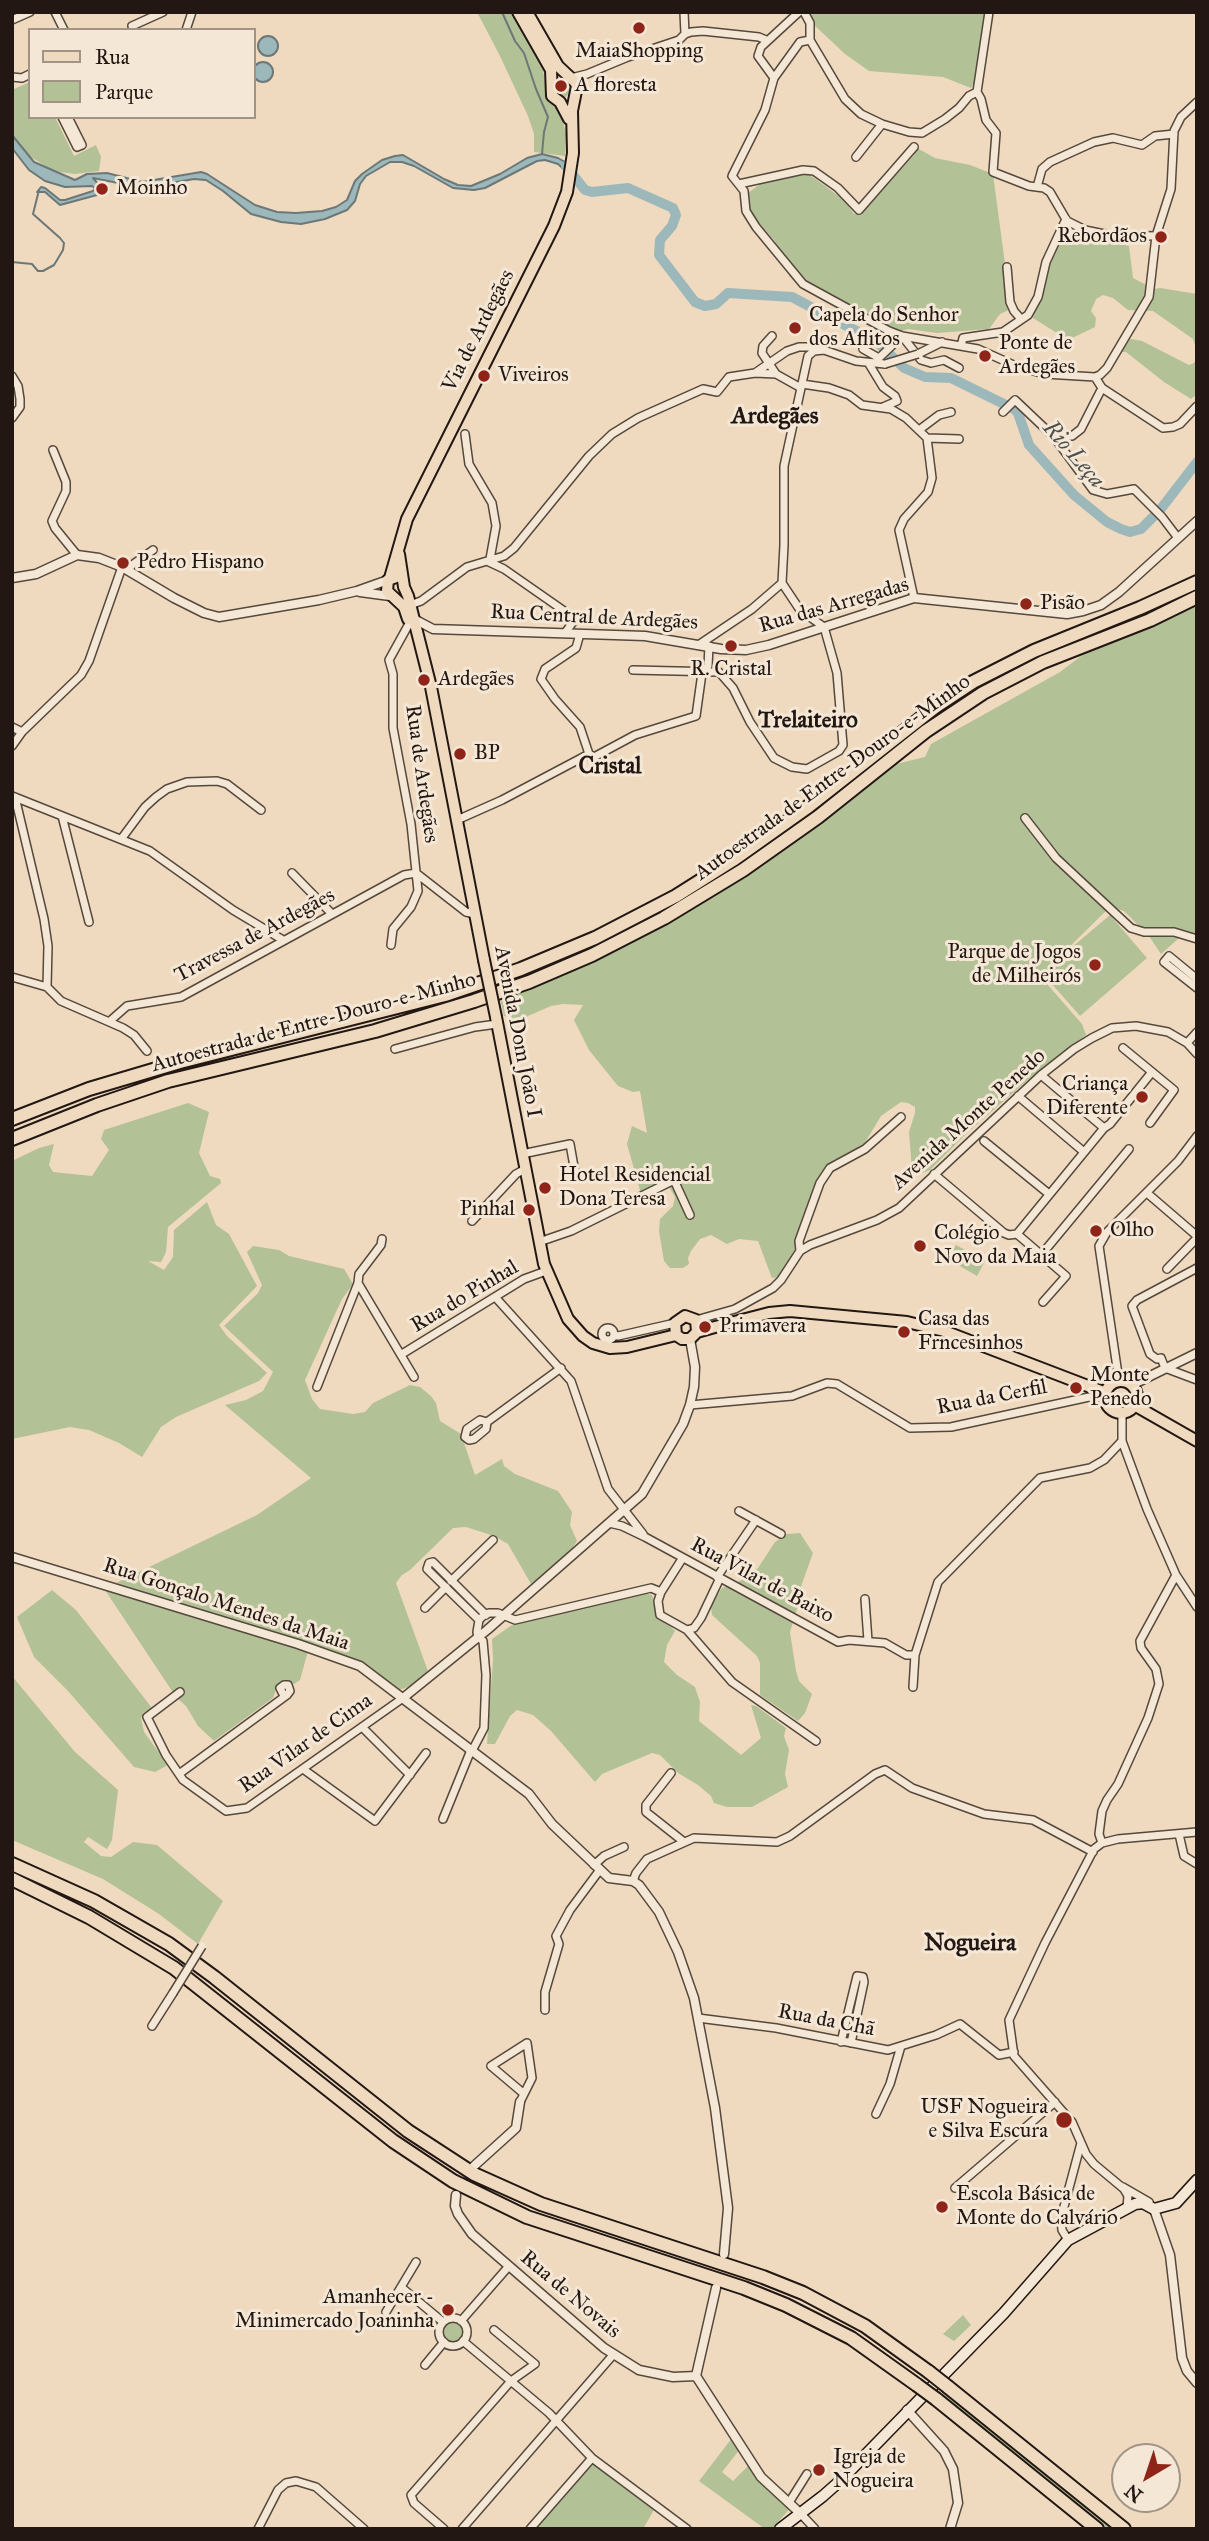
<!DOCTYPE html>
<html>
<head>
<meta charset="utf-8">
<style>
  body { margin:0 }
  #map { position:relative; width:1209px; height:2541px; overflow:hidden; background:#efdabf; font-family:"IM FELL Great Primer",serif }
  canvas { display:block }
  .frame { position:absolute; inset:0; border:14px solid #221712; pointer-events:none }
  .legend { position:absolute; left:28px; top:28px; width:228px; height:91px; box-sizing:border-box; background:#f5e7d5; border:2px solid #a19487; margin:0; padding:9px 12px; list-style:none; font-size:21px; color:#221712 }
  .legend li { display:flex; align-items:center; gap:14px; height:35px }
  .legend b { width:35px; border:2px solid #a19487 }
  .north { position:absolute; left:1111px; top:2443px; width:70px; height:70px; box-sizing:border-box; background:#f5e7d5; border:2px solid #a19487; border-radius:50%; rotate:219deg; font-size:19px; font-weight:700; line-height:28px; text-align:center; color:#221712 }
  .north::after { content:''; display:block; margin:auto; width:24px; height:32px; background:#8f2418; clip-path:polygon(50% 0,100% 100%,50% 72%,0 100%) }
</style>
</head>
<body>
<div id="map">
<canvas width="1209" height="2541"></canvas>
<div class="frame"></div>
<ul class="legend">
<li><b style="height:9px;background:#efdabf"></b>Rua</li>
<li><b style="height:19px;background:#b3c197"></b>Parque</li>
</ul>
<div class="north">N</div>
</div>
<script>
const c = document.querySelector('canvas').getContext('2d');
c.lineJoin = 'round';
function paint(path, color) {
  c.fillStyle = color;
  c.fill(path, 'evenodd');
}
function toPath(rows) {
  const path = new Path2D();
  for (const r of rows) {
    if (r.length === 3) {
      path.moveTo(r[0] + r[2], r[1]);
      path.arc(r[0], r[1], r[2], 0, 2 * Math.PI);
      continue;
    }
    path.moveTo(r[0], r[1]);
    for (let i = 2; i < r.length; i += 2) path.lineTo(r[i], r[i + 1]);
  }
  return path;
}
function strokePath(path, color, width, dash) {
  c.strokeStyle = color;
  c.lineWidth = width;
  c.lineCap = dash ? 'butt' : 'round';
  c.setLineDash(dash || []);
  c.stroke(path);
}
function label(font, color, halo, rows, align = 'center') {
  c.font = font + ' "IM FELL Great Primer",serif';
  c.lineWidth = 6;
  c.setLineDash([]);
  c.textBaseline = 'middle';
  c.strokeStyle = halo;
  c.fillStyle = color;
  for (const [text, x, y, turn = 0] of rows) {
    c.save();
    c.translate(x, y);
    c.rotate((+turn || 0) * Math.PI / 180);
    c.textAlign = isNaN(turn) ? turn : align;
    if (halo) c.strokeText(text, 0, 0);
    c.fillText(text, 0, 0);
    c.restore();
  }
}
const green = toPath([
  [477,12,510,12,543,70,547,94,561,115,566,133,565,156,534,152,534,134,528,116,500,56],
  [811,12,989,12,976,80,971,88,943,77,869,71,845,54,812,23],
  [563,89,8],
  [30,82,30,117,55,117,74,156,96,145,101,157,99,171,75,174,53,171,31,157,12,134,12,90],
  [917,148,935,158,970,165,993,174,1011,309,1000,314,989,329,937,333,908,329,898,332,865,313,854,312,804,290,789,276,788,262,774,240,753,216,747,202,748,193,760,184,781,176,809,174,844,200,854,214,861,214,914,155],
  [1056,228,1129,246,1133,278,1154,289,1160,288,1197,294,1197,352,1193,339,1153,311,1128,310,1113,298,1103,295,1096,299,1091,311,1096,318,1095,327,1068,340,1033,318,1028,313,1043,282],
  [1131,339,1142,341,1189,365,1194,363,1197,357,1197,394,1191,399,1164,382,1126,352,1121,352,1124,343],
  [1197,606,1197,939,1190,936,1178,939,1161,954,1149,936,1124,911,1110,907,1052,964,1110,915,1147,958,1080,1016,1044,975,1047,984,1082,1024,1086,1035,1031,1077,967,1133,930,1170,917,1175,912,1170,909,1132,915,1113,915,1107,908,1103,901,1102,881,1116,858,1154,822,1177,801,1237,786,1267,779,1277,772,1278,758,1241,739,1239,727,1244,711,1235,700,1239,691,1251,688,1258,689,1264,683,1268,670,1268,664,1261,659,1231,660,1219,673,1206,675,1197,669,1187,662,1186,641,1194,627,1144,632,1126,647,1133,640,1091,633,1092,618,1086,589,1050,574,1020,583,1005,563,1004,551,1006,528,1016,517,1025,511,1017,504,1016,500,998,598,960,653,932,746,876,896,764,925,757,931,744,1060,672,1081,656],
  [188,1103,209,1112,199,1153,210,1176,220,1179,221,1183,168,1227,166,1252,161,1262,148,1261,164,1270,173,1257,174,1230,207,1202,216,1225,229,1234,257,1286,219,1325,227,1336,267,1373,259,1381,176,1417,161,1427,142,1457,119,1443,89,1430,70,1427,12,1439,12,1161,39,1148,54,1144,49,1165,53,1172,92,1176,109,1150,101,1139,104,1130],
  [956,1245,985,1261,977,1276,948,1259],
  [253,1246,279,1250,289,1256,344,1269,353,1284,342,1299,305,1380,312,1399,320,1409,353,1414,365,1412,373,1403,410,1385,420,1387,431,1396,436,1403,440,1421,461,1434,475,1475,502,1459,504,1466,515,1474,558,1491,572,1512,570,1525,577,1541,570,1552,531,1584,508,1544,494,1536,466,1527,453,1528,410,1570,402,1575,396,1583,429,1674,416,1684,399,1690,358,1662,321,1647,116,1583,257,1515,311,1478,225,1405,246,1400,263,1391,273,1372,224,1326,258,1293,262,1285,247,1252],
  [800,1533,813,1553,799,1592,798,1606,790,1632,796,1671,799,1681,812,1694,805,1713,798,1721,760,1695,760,1663,757,1656,712,1615,711,1606,722,1588,747,1578,758,1568,775,1542,787,1534],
  [52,1590,76,1610,152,1708,143,1713,141,1718,144,1732,168,1765,155,1772,134,1767,68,1691,34,1657,17,1617],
  [105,1590,308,1651,300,1680,294,1684,286,1681,278,1684,273,1698,214,1741,198,1726,186,1706,176,1697],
  [640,1592,652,1595,657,1613,675,1631,667,1645,664,1662,677,1675,695,1687,700,1702,699,1721,741,1755,761,1738,751,1705,756,1706,786,1728,784,1736,789,1750,785,1774,788,1787,752,1807,727,1807,714,1803,711,1796,698,1785,678,1773,660,1755,652,1753,602,1774,595,1782,551,1731,533,1715,517,1710,510,1716,495,1744,487,1744,493,1659,492,1639,512,1625,611,1601],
  [12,1676,75,1752,118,1790,112,1840,107,1849,88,1837,84,1842,101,1856,111,1857,133,1842,157,1845,223,1901,198,1944,159,1914,103,1879,12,1840],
  [963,2315,971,2325,954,2341,943,2334],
  [453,2331,11],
  [944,2391,1116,2529,1105,2529,939,2396],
  [732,2438,740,2449,722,2472,733,2481,750,2464,791,2507,772,2529,765,2529,699,2481],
  [591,2464,595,2464,655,2508,643,2529,535,2529]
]);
const water = toPath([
  [268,46,10],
  [263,72,10],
  [12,135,34,162,75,180,87,174,107,173,142,182,201,172,207,174,255,205,277,212,296,213,322,211,336,207,347,200,355,181,362,174,382,160,395,156,403,155,444,179,458,185,471,186,500,174,527,158,542,154,558,158,572,166,570,175,558,164,545,160,537,161,485,188,474,190,453,188,414,166,402,162,390,162,366,176,360,184,355,201,347,210,325,219,301,224,281,222,251,214,223,191,206,180,194,179,143,188,93,178,99,185,97,195,60,205,45,192,37,192,41,187,45,188,60,200,65,200,93,191,95,188,92,186,65,187,45,181,29,170,12,148,12,135]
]);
const stream = toPath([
  [502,12,515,41,524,53,536,89,548,117,544,132,542,154],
  [12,262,32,264,38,271,43,271,54,265,63,250,64,243,60,238,33,214,39,190]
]);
const river = toPath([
  [566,166,585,190,592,192,628,188,673,208,676,215,672,226,660,240,659,255,695,302,705,306,716,304,728,293,792,297,877,342,904,368,925,377,951,378,1014,409,1018,413,1029,445,1074,495,1107,522,1121,529,1130,532,1141,529,1160,510,1197,462]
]);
const minor = toPath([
  [55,12,64,30],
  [684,12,685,34],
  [804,12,810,23,810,40,845,99,861,114,882,124,909,132,922,133,945,119,959,108,969,96,977,92],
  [12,20,30,12],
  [133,30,132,26,163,12],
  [186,30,192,12],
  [810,40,800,42,774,78,765,110,732,176,744,191,746,211,756,227,803,284,889,331,902,336,978,349,1018,367,1045,374,1095,377,1100,375,1107,368,1149,297,1156,236,1171,189,1174,131,1181,117,1197,102],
  [12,77,22,78,30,74],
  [571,78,587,74,628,57,679,40,685,34,691,32,703,31,759,37,766,40],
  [774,78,758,56,761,47,799,12],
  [977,92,981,99,986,120,996,133,993,172,1029,186,1044,188,1050,192,1067,221,1085,230,1109,235,1156,236],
  [977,92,989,12],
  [62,117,77,147,82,145,68,117],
  [856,157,882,124],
  [739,184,803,170,814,171,838,188,859,210,914,147],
  [1037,187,1042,169,1050,162,1094,142,1113,138,1142,145,1155,136,1174,134],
  [1007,267,1010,302,1014,311,1021,319],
  [772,336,763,346,762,353,776,374],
  [961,346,963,338,1003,332,1028,315,1038,297,1046,262,1066,219],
  [863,349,879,358,902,336,921,360,931,363,944,360,959,368],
  [918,354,942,342],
  [869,364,883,387,895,396,897,401,883,407],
  [755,373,787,351,799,347,811,347,814,351],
  [12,376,18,386,20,399,20,407,12,418],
  [1095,377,1102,388,1081,429,1072,436,1054,437,1093,490,1107,494,1134,489,1162,517,1178,538],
  [802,384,829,388,849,395,862,405,891,409,906,418,927,438,932,478,928,492,904,519,899,530,914,598],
  [1102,388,1163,428,1173,427,1180,424,1197,406],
  [1003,412,1015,400,1054,437],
  [919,430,939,415,951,412],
  [465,434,469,464,492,503,496,526,490,559],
  [927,438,959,439],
  [53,450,66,482,66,491,52,521,55,528,77,555],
  [487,561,504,556,514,548,589,456,612,434,638,418,703,389,717,392,729,377,755,373,776,374,801,388],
  [128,570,132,565,153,550],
  [410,605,421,601,467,567,487,561,504,569,570,615,573,622,565,633],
  [580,634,576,648,545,669,541,679,555,699,580,727,589,754,594,757,635,735,696,716,702,673,708,666,709,646],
  [700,644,752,609,782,583,784,545,784,466,808,356,814,351,824,350,856,361,885,364],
  [633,670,719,672,733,688,750,722,774,758,792,767,807,769,839,751,843,745,837,673,824,627,800,610,782,583],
  [12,727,22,732],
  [12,746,22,732,81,675,89,661,122,567],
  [12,796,150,851,233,910,283,940],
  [15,797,44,919,48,946,47,987],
  [62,816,89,922],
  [1025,818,1056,858,1131,928,1144,932,1174,932,1197,939],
  [457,820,502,800,589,754],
  [122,838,145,807,156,797,167,789,187,782,217,781,227,784,261,810],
  [292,873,332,914],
  [391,945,393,929,411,907,418,891,411,824,393,728,393,674,389,660,410,622],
  [12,977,47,987,61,1001,123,1028,134,1035,147,1051],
  [1197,979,1169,956,1164,962,1197,988],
  [110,1021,127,1006,181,997,404,875,416,873,466,912,475,914],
  [1187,1043,1197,1032],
  [1123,1048,1174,1090,1150,1123],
  [395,1049,475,1027,497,1024],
  [1018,1096,1084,1152],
  [1104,1128,1110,1124,1152,1072],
  [984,1141,1049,1194],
  [522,1154,570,1144,576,1178],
  [934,1174,1004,1233,1009,1235,1017,1234,1104,1128,1041,1075],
  [1147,1193,1197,1236],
  [472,1221,516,1174,525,1169],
  [1017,1234,1066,1276,1043,1302],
  [382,1239,381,1245,359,1274,358,1283,414,1377],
  [539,1242,571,1231,674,1180,690,1215],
  [800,1251,810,1245,877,1220,899,1208,1041,1075,1074,1049,1092,1038,1112,1028,1136,1026,1168,1032,1187,1043,1197,1054],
  [1042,1254,1129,1149],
  [1197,1268,1137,1300,1132,1306,1150,1354,1157,1359,1161,1358,1165,1368,1197,1380],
  [1167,1269,1197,1238],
  [496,1298,571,1381,608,1489,643,1534],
  [696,1320,735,1309,773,1288,781,1280,800,1251,799,1241,820,1183,830,1168,865,1149,901,1117],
  [608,1334,6],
  [614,1335,618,1336,675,1323],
  [402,1354,524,1279,546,1271],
  [1119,1381,1099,1246,1107,1232,1178,1161,1197,1136],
  [317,1387,358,1283],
  [690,1405,792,1396,827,1383,837,1384,910,1428,951,1427,1089,1397,1105,1398],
  [1122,1412,1122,1441,1147,1509,1176,1575,1197,1607],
  [487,1422,486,1429,474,1439,469,1440,465,1437,467,1429,480,1420,487,1422,561,1368],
  [739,1511,781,1534],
  [609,1523,622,1526,645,1537,838,1642,849,1640,885,1643,906,1655,915,1655],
  [682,1559,661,1592,658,1601,660,1615,687,1630,694,1628,701,1618,720,1578],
  [717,1577,756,1520],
  [451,1581,493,1540],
  [865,1599,868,1641],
  [425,1608,446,1587],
  [479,1620,427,1569,429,1563,433,1562,486,1615],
  [687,1630,732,1682,816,1741],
  [913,1687,915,1655,938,1582,1040,1478,1090,1468,1104,1460,1122,1441],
  [180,1692,147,1717,166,1755,183,1780,226,1811,247,1808,403,1698],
  [362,1727,410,1775],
  [472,1751,484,1728,486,1675,483,1641,478,1637,477,1632,479,1620,483,1616,489,1613,498,1613,515,1620,651,1588,661,1592],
  [303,1769,375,1821,426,1753],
  [671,1773,646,1805,646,1812,684,1842],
  [179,1774,287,1695,290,1691,288,1685,284,1685,280,1688,284,1696],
  [443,1819,471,1750],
  [1179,1834,1184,1856,1197,1864],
  [1102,1843,1099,1834,1102,1811,1107,1800,1118,1784,1148,1718,1159,1684,1156,1669,1141,1648,1140,1641,1176,1575],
  [594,1865,604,1856,624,1847],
  [633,1881,636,1873,647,1859,694,1838,777,1842,790,1836,875,1774,885,1770,912,1788,984,1814,1033,1820,1093,1852],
  [545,2010,545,1992,559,1944,556,1936,570,1910,599,1871],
  [698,2018,776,2028,888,2050,936,2035,960,2024,999,2055,1014,2052],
  [152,2026,173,1993],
  [841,2042,857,1976,863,1977,864,1982,851,2043],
  [520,2102,532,2078,527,2043,491,2066,523,2093],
  [876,2114,890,2084,901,2046],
  [1123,2187,1149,2202],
  [955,2188,1055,2102],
  [1127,2207,1128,2196,1124,2189,1094,2164,1086,2154,1072,2122,1014,2056,1009,2020,1045,1943,1094,1849,1102,1843,1118,1839,1197,1832],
  [1068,2240,1062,2230,1061,2218,1081,2143],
  [401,2287,443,2322],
  [386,2312,416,2262],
  [453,2332,14],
  [461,2321,509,2266],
  [463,2341,549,2413,592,2458,687,2529],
  [425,2365,444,2342],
  [790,2501,807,2474],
  [801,2514,815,2529],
  [258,2529,278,2490,286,2483,296,2481,316,2487,364,2529],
  [444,2529,414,2503,411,2495,511,2381,535,2364,494,2330],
  [462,2529,613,2355],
  [530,2529,592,2458]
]);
const tertiary = toPath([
  [12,578,36,574,77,555,99,558,122,567,174,598,204,613,219,617,319,600,357,591,388,580],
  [360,592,390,596],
  [414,619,433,629,645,636,721,649,746,650,769,645,914,598,1067,614,1083,611,1101,605,1119,592,1197,521],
  [1132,1385,1197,1353],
  [12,1557,298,1644,360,1666,529,1794,552,1824,609,1878,633,1881,639,1885,659,1912,678,1952,694,1998,715,2108,728,2208,724,2254],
  [403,1698,487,1630,642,1494,683,1424,690,1405,694,1387,695,1367,690,1339],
  [474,2166,516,2128,520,2102],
  [456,2195,455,2206,458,2214,472,2234,604,2348,639,2370,673,2377,696,2376],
  [1154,2209,1170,2255,1182,2358,1187,2371,1197,2383],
  [716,2288,696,2376,761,2477,801,2514],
  [907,2410,944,2451,953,2469,958,2503,950,2529]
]);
const secondary = toPath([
  [780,2529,823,2496,840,2481,1004,2313,1068,2240,1135,2204,1143,2203,1154,2209,1176,2203,1197,2180]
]);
const primary = toPath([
  [518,12,551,70,552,96,560,102,569,119],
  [399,554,404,587,408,596,431,687,484,960],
  [396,577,388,580,387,591,404,607,408,619],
  [390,578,407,519,554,226,567,192,573,153,572,111,577,86,575,82,558,66,527,12],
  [496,1017,544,1264,568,1319,583,1336,593,1343,610,1348,627,1347,676,1335],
  [676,1335,682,1339,690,1339,697,1332,715,1327,769,1313,790,1311,907,1322,944,1331,1106,1393],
  [676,1335,675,1323,685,1316,696,1320,697,1332],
  [1121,1397,16],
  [1134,1405,1197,1441]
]);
const motorway = toPath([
  [12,1119,89,1089,180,1062,445,995,521,969,595,938,676,896,733,860,809,806,935,707,973,682,1034,651,1140,608,1197,582],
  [12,1139,97,1105,168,1081,375,1031,474,1001,529,982,592,955,664,918,743,870,818,817,926,731,983,693,1043,662,1150,620,1197,597],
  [12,1864,94,1901,169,1944,214,1977,408,2131,474,2174,541,2204,763,2277,803,2293,865,2326,929,2372],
  [12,1879,89,1917,174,1968,393,2141,453,2181,527,2217,744,2288,786,2305,851,2338,917,2385],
  [948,2387,1124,2529],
  [936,2399,1097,2529]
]);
const minorBridge = toPath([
  [885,364,918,354],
  [173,1993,202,1946]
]);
const primaryBridge = toPath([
  [484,960,496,1017]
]);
const motorwayBridge = toPath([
  [929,2372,948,2387],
  [917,2385,936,2399]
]);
const markers = [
  [639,28,7,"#8f2418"],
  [561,86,7,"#8f2418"],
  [102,189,7,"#8f2418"],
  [1161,237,7,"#8f2418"],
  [795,328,7,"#8f2418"],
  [985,356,7,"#8f2418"],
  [484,376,7,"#8f2418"],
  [123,563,7,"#8f2418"],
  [1026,604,7,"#8f2418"],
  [731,646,7,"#8f2418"],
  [424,680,7,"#8f2418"],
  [460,754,7,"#8f2418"],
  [1095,965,7,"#8f2418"],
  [1142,1097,7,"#8f2418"],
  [545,1188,7,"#8f2418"],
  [529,1210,7,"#8f2418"],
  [1096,1231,7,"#8f2418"],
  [920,1246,7,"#8f2418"],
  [705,1327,7,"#8f2418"],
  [904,1332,7,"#8f2418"],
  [1076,1388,7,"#8f2418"],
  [1064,2120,9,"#8f2418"],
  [942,2207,7,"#8f2418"],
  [448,2310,7,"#8f2418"],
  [819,2470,7,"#8f2418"]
];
const poiNames = [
  ["MaiaShopping",639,52,"center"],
  ["A floresta",575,86],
  ["Moinho",116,189],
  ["Rebordãos",1147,237,"right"],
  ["Capela do Senhor",809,316],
  ["dos Aflitos",809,340],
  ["Ponte de",999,344],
  ["Ardegães",999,368],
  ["Viveiros",498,376],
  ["Pedro Hispano",137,563],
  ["Pisão",1040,604],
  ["R. Cristal",731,670,"center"],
  ["Ardegães",438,680],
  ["BP",474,754],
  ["Parque de Jogos",1081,953,"right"],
  ["de Milheirós",1081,977,"right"],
  ["Criança",1128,1085,"right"],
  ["Diferente",1128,1109,"right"],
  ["Hotel Residencial",559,1176],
  ["Dona Teresa",559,1200],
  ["Pinhal",515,1210,"right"],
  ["Olho",1110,1231],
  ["Colégio",934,1234],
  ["Novo da Maia",934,1258],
  ["Casa das",918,1320],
  ["Frncesinhos",918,1344],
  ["Primavera",719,1327],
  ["Monte",1090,1376],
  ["Penedo",1090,1400],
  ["USF Nogueira",1048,2108,"right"],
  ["e Silva Escura",1048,2132,"right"],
  ["Escola Básica de",956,2195],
  ["Monte do Calvário",956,2219],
  ["Amanhecer -",434,2298,"right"],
  ["Minimercado Joaninha",434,2322,"right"],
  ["Igreja de",833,2458],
  ["Nogueira",833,2482]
];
const streetNames = [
  ["Via de Ardegães",479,331,-63],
  ["Rua das Arregadas",834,606,-16],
  ["Rua Central de Ardegães",594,618,3],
  ["Rua de Ardegães",421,774,82],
  ["Autoestrada de Entre-Douro-e-Minho",833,778,-36],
  ["Travessa de Ardegães",255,936,-28],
  ["Autoestrada de Entre-Douro-e-Minho",314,1023,-15],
  ["Avenida Dom João I",517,1032,79],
  ["Avenida Monte Penedo",969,1120,-42],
  ["Rua do Pinhal",465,1297,-31],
  ["Rua da Cerfil",992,1398,-11],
  ["Rua Vilar de Baixo",762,1581,28],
  ["Rua Gonçalo Mendes da Maia",226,1605,18],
  ["Rua Vilar de Cima",306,1744,-35],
  ["Rua da Chã",826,2021,11],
  ["Rua de Novais",570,2295,40]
];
const waterNames = [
  ["Rio Leça",1073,455,49]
];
const neighbourhoodNames = [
  ["Trelaiteiro",808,721],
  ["Cristal",610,767]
];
const quarterNames = [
  ["Ardegães",775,417],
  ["Nogueira",970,1944]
];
paint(green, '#b3c197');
paint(water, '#9db8bb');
strokePath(water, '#6c7877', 2);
strokePath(stream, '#6c7877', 2);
strokePath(river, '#9db8bb', 10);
strokePath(minor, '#55483d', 10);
strokePath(tertiary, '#55483d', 11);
strokePath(secondary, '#221712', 13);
strokePath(primary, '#221712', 14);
strokePath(motorway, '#221712', 16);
strokePath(minor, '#f5e7d5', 7);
strokePath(tertiary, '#f5e7d5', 8);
strokePath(secondary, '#f5e7d5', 10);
strokePath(primary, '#efdabf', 10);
strokePath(motorway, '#efdabf', 12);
strokePath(minorBridge, '#55483d', 10, []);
strokePath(primaryBridge, '#221712', 14, []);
strokePath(motorwayBridge, '#221712', 16, []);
strokePath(minorBridge, '#f5e7d5', 7);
strokePath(primaryBridge, '#efdabf', 10);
strokePath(motorwayBridge, '#efdabf', 12);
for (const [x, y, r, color] of markers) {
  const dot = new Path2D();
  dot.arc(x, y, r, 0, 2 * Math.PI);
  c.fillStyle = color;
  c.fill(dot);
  strokePath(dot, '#f5e7d5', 2.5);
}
label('21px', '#221712', '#f5e7d5', poiNames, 'left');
label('21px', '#221712', '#f5e7d5', streetNames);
label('italic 23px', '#4d4f4d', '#f5e7d5', waterNames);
label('bold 23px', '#221712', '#f5e7d5', neighbourhoodNames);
label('bold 24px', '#221712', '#f5e7d5', quarterNames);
</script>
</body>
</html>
